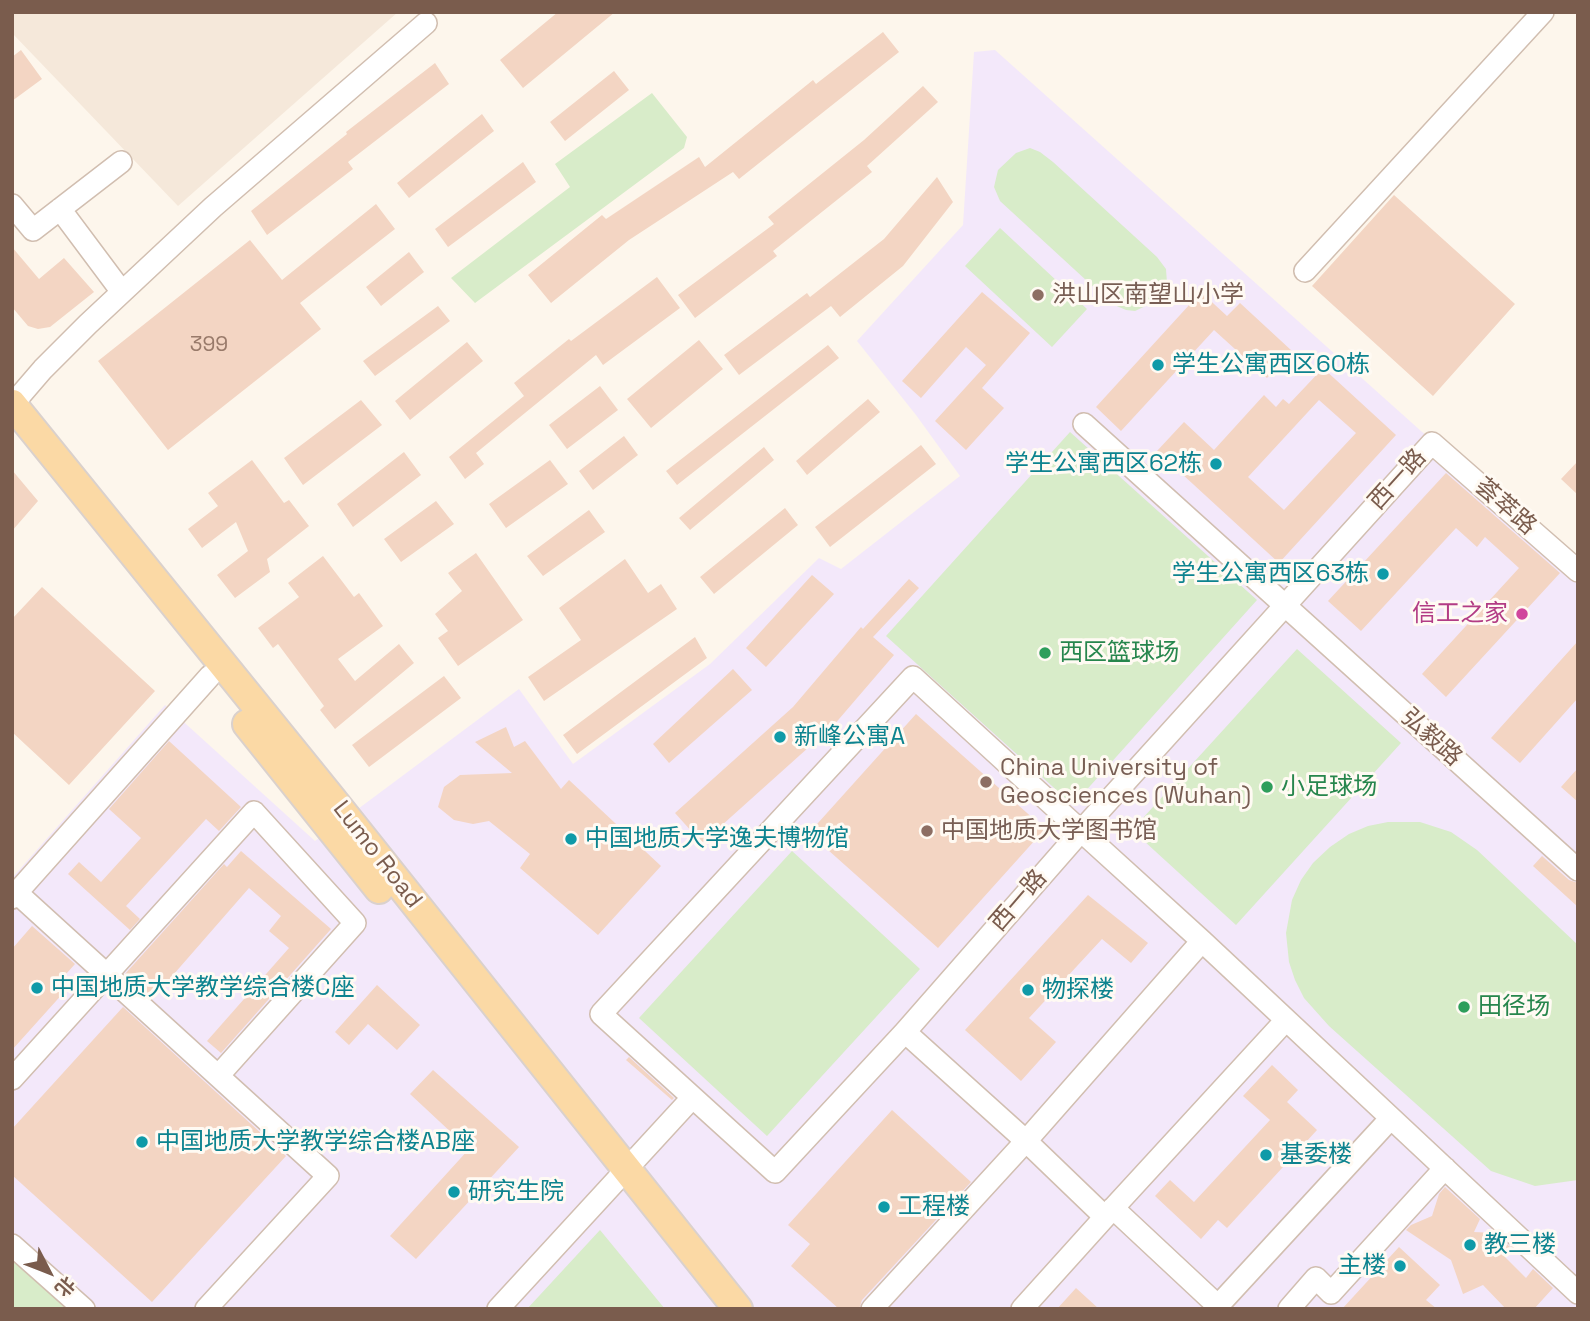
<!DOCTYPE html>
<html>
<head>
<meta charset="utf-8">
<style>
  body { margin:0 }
  #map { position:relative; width:1590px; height:1321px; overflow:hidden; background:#fdf6ec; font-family:"Space Grotesk","Noto Sans SC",sans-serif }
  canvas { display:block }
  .frame { position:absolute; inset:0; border:14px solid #7a5c4d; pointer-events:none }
  .north { position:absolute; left:14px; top:1237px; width:70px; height:70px; -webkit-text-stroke:5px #fffaf3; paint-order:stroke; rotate:132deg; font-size:19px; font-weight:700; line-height:28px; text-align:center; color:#7a5c4d }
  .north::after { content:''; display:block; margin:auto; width:24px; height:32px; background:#7a5c4d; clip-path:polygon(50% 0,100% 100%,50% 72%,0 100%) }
</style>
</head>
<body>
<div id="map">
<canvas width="1590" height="1321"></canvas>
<div class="frame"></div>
<div class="north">北</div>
</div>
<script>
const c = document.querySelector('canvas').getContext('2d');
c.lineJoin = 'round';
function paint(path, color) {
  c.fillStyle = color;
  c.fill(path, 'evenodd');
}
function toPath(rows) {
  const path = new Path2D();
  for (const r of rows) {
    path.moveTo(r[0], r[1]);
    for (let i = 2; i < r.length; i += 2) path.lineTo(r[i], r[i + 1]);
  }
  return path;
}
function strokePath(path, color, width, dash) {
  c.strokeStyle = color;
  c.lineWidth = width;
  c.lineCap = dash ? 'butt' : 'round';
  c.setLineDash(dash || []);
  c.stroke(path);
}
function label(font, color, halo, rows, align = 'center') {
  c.font = font + ' "Space Grotesk","Noto Sans SC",sans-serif';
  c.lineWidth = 6;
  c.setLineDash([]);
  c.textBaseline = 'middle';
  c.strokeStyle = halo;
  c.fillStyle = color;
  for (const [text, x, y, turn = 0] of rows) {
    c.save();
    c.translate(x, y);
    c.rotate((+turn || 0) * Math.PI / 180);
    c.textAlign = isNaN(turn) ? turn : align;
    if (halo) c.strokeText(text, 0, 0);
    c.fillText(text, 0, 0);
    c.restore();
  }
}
const residential = toPath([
  [12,12,398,12,178,206,12,33]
]);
const education = toPath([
  [995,50,1421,431,1578,558,1578,1309,12,1309,12,878,165,705,315,841,519,689,573,764,710,664,819,558,841,569,960,476,916,415,857,341,963,225,974,52]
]);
const green = toPath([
  [652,93,687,137,684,148,475,303,451,278,570,187,555,164],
  [1030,148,1040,152,1053,162,1157,257,1166,269,1167,283,1160,297,1150,304,1135,311,1126,310,1112,304,1000,201,994,187,998,170,1016,153],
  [1000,228,1087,309,1052,347,965,266],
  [1070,432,1257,600,1073,805,886,636],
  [1297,649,1401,743,1236,925,1132,830],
  [1388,822,1420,822,1451,832,1477,850,1578,945,1578,1180,1535,1186,1491,1171,1329,1026,1304,998,1295,980,1289,962,1286,933,1292,900,1301,880,1313,863,1330,847,1349,834,1368,826],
  [792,851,920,969,767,1136,639,1018],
  [600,1230,665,1309,527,1309],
  [12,1243,85,1309,12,1309]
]);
const building = toPath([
  [558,12,615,12,523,88,500,60],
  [883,32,899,52,739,179,733,172,629,240,551,303,528,275,602,215,606,219,699,157,705,167,813,80,816,84],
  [21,50,42,79,12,101,12,57],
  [435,63,449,84,348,162,353,169,267,235,251,211,347,134,346,132],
  [614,71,629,90,565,141,550,122],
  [923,86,938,102,867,166,872,172,773,251,777,256,695,318,678,295,774,224,768,217,864,140],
  [482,114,494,131,409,198,397,183],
  [523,162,536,182,448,247,435,229],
  [937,177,953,202,903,266,840,317,831,306,739,375,724,355,807,293,810,297,884,239],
  [1394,195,1515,304,1433,396,1312,286],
  [376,204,395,229,300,303,321,329,168,450,98,361,250,240,282,280],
  [12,247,39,279,64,258,94,292,50,327,38,329,28,326,12,307],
  [409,252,424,272,381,306,366,287],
  [657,277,680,308,603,365,596,355,476,453,484,464,465,479,449,457,524,396,514,383,569,339,571,341],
  [982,292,1030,333,982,388,1004,408,966,450,935,421,986,365,966,347,921,398,902,381],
  [1201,292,1227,316,1240,303,1292,351,1267,378,1214,330,1121,431,1096,407],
  [438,306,450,321,375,376,363,361],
  [699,340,723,369,651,428,627,399],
  [467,342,483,361,410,420,395,401],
  [828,345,839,358,677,485,666,471],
  [1323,368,1396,435,1279,563,1157,451,1184,422,1214,450,1264,395,1276,407,1283,399,1289,404],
  [1319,400,1356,433,1284,510,1248,477],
  [600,386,618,410,567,449,549,425],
  [868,399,880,412,807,475,796,461],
  [361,400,382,425,303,485,284,458],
  [624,436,638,455,593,490,579,471],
  [921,445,936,464,830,547,815,527],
  [764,447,774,460,690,530,679,518],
  [404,452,421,475,353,527,337,504],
  [252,460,284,503,289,500,309,526,267,559,270,572,235,598,217,575,248,551,236,522,202,548,188,529,218,506,208,493],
  [550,460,568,484,506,528,489,504],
  [1578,461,1578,495,1561,479],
  [12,470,38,501,12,531],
  [1446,473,1560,573,1446,697,1422,674,1519,568,1485,537,1477,547,1456,528,1361,631,1328,601],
  [436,501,454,524,401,562,384,539],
  [785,508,798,525,714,594,700,577],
  [589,510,605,532,543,576,527,556],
  [476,553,523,620,458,666,438,638,448,631,435,614,462,591,448,573],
  [323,556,354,597,359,593,383,626,338,659,355,681,399,644,414,663,335,729,320,710,324,706,278,644,273,648,258,628,299,597,288,583],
  [625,559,648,593,661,584,677,609,544,701,528,677,581,640,559,608],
  [812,575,834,594,766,667,746,648],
  [909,579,919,588,873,637,894,655,821,740,819,738,702,843,675,813,793,707,861,627,863,629],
  [42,587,155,691,69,785,12,732,12,619],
  [695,637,707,658,577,754,563,735],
  [1578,641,1578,698,1520,763,1491,738],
  [733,669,752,690,669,763,653,744],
  [444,676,461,698,369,767,352,745],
  [916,714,1045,829,938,948,809,833],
  [506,727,514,747,525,741,561,789,569,780,661,866,598,935,520,868,530,854,489,821,473,824,454,820,438,807,444,787,460,775,512,773,475,742],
  [169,741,241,807,219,831,206,819,126,906,140,919,130,930,68,874,79,862,101,882,141,838,109,809],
  [1578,768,1578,802,1561,787],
  [241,851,331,929,221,1053,207,1041,289,948,269,931,281,916,249,888,153,998,125,974,224,864,227,867],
  [1542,856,1569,880,1578,883,1578,907,1533,866],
  [1088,895,1148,943,1131,963,1102,939,1029,1018,1056,1042,1021,1081,965,1030],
  [32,926,75,964,57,984,65,991,12,1050,12,949],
  [377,985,420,1025,397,1050,368,1024,349,1045,335,1032],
  [123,1007,286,1156,152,1302,12,1175,12,1129],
  [629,1057,674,1098,672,1100,626,1060],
  [1272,1065,1298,1090,1287,1102,1317,1130,1227,1228,1218,1220,1201,1239,1155,1196,1170,1180,1194,1202,1270,1120,1243,1096],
  [433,1070,519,1147,416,1259,390,1236,469,1149,410,1094],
  [892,1110,971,1182,862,1300,859,1309,839,1309,791,1266,810,1244,788,1225],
  [1445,1187,1480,1219,1474,1232,1495,1233,1510,1247,1505,1257,1526,1278,1533,1269,1553,1288,1534,1309,1506,1309,1483,1285,1463,1294,1451,1260,1406,1230,1411,1225,1432,1216,1439,1194],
  [1399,1247,1440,1285,1426,1300,1437,1309,1342,1309],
  [1076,1288,1099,1309,1057,1309]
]);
const minor = toPath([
  [12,205,33,230,121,162],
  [60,209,122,292],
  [1305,271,1543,12],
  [12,405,43,369,88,324,213,207,426,23],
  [1084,424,1578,870],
  [1578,571,1432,443,1081,831,905,1032,775,1172,601,1014,913,677,1081,831,1202,941,1578,1293],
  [17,893,328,1176,206,1309],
  [12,898,210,676],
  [905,1032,1026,1141,1202,941],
  [12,1079,254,812,355,923,218,1076],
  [1113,1208,1218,1306],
  [12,1245,84,1309],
  [498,1309,692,1098],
  [872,1309,1026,1141,1105,1217,1286,1020],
  [1022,1309,1105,1217],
  [1215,1309,1391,1118],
  [1289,1309,1316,1278,1331,1293,1445,1168]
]);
const major = toPath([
  [12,404,331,798,738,1309],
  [247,724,379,889]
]);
const markers = [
  [1038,295,7,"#8d6e63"],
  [1158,365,7,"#0f9aa8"],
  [1216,464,7,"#0f9aa8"],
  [1383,574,7,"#0f9aa8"],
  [1522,614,7,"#d1479c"],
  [1045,653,7,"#2e9e5b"],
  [780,737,7,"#0f9aa8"],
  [986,782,7,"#8d6e63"],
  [1267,787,7,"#2e9e5b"],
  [927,831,7,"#8d6e63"],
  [571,839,7,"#0f9aa8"],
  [37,988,7,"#0f9aa8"],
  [1028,990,7,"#0f9aa8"],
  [1464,1007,7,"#2e9e5b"],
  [142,1142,7,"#0f9aa8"],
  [1266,1155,7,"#0f9aa8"],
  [454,1192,7,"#0f9aa8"],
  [884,1207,7,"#0f9aa8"],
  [1470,1245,7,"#0f9aa8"],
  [1400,1266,7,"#0f9aa8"]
];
const numberNames = [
  ["399",209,345]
];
const educationNames = [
  ["洪山区南望山小学",1052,295],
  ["China University of",1000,768],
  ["Geosciences (Wuhan)",1000,796],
  ["中国地质大学图书馆",941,831]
];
const cultureNames = [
  ["学生公寓西区60栋",1172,365],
  ["学生公寓西区62栋",1202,464,"right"],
  ["学生公寓西区63栋",1369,574,"right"],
  ["新峰公寓A",794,737],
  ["中国地质大学逸夫博物馆",585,839],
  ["中国地质大学教学综合楼C座",51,988],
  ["物探楼",1042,990],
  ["中国地质大学教学综合楼AB座",156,1142],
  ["基委楼",1280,1155],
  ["研究生院",468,1192],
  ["工程楼",898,1207],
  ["教三楼",1484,1245],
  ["主楼",1386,1266,"right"]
];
const streetNames = [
  ["西一路",1398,480,-48],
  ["荟萃路",1505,507,41],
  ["弘毅路",1431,738,42],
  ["Lumo Road",377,855,52],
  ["西一路",1019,901,-49]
];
const hotelNames = [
  ["信工之家",1508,614]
];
const leisureNames = [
  ["西区篮球场",1059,653],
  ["小足球场",1281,787],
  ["田径场",1478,1007]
];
paint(residential, '#f5e8da');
paint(education, '#f3e8fa');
paint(green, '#d8ecc9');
paint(building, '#f3d5c3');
strokePath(minor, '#d1beb0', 24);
strokePath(major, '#dad1cd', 32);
strokePath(minor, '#fff', 21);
strokePath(major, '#fbd9a5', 28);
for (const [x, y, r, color] of markers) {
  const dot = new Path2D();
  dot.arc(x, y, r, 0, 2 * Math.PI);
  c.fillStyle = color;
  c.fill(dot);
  strokePath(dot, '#fffaf3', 2.5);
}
label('21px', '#987a6a', null, numberNames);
label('24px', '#785e54', '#fffaf3', educationNames, 'left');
label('24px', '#0d838f', '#fffaf3', cultureNames, 'left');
label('24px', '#7a5c4d', '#fffaf3', streetNames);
label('24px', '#b23c85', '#fffaf3', hotelNames, 'right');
label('24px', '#27864d', '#fffaf3', leisureNames, 'left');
</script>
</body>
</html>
